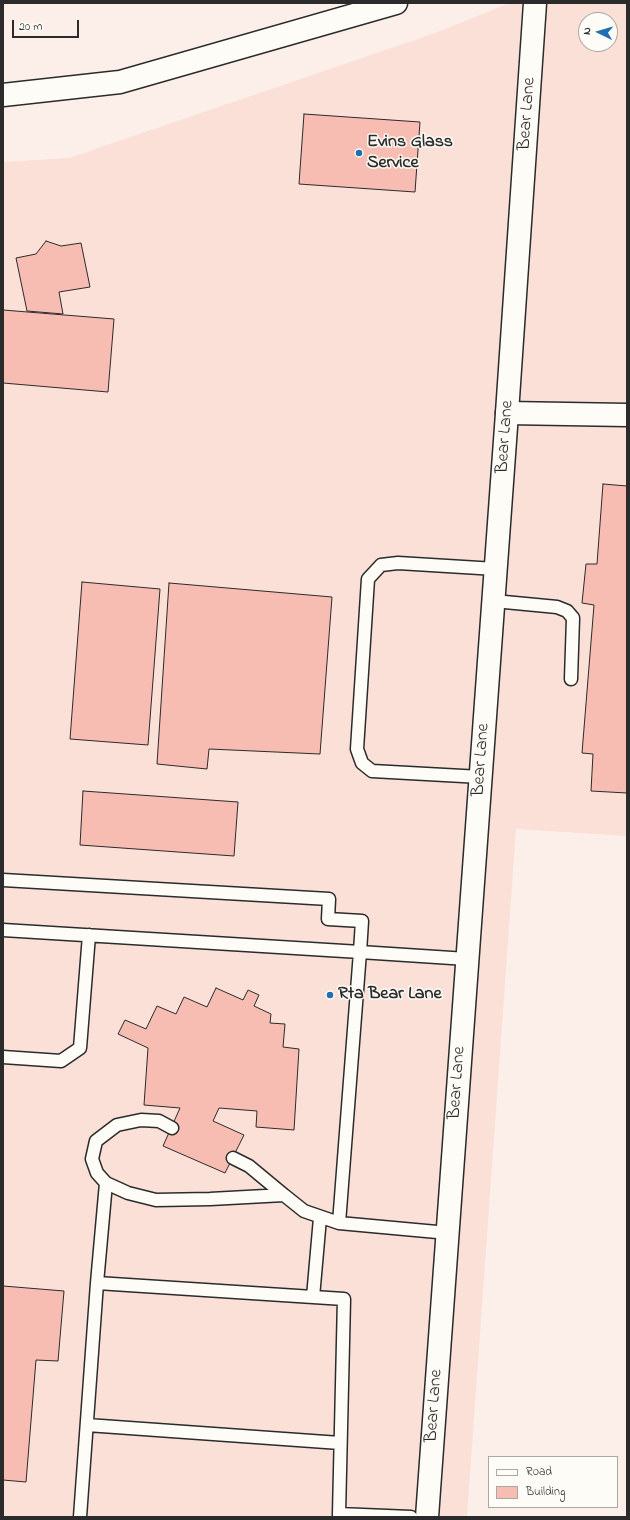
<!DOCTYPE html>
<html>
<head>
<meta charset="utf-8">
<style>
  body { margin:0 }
  #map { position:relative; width:630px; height:1520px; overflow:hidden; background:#fcefe9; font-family:"Indie Flower",sans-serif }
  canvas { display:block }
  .frame { position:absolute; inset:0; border:4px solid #2b2b2b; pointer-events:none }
  .legend { position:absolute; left:488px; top:1456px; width:130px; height:52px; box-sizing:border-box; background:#fdfcf7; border:1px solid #a9a8a5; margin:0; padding:5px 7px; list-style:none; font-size:12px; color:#2b2b2b }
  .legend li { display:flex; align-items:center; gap:8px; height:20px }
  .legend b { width:20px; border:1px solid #a9a8a5 }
  .north { position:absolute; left:578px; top:12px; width:40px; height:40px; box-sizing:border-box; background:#fdfcf7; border:1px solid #a9a8a5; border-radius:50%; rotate:275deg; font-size:11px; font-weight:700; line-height:16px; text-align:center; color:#2b2b2b }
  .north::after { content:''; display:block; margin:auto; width:14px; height:18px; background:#1f6fb2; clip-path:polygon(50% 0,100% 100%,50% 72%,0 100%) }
  .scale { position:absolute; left:12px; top:20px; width:67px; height:18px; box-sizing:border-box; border:2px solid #2b2b2b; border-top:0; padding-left:5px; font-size:12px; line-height:14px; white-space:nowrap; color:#2b2b2b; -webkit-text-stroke:3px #fdfcf7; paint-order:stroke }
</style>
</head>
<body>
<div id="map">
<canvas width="630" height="1520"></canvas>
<div class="frame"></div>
<ul class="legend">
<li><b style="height:5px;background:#fdfcf7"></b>Road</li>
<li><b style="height:11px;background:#f8bdb2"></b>Building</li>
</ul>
<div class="north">N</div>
<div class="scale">20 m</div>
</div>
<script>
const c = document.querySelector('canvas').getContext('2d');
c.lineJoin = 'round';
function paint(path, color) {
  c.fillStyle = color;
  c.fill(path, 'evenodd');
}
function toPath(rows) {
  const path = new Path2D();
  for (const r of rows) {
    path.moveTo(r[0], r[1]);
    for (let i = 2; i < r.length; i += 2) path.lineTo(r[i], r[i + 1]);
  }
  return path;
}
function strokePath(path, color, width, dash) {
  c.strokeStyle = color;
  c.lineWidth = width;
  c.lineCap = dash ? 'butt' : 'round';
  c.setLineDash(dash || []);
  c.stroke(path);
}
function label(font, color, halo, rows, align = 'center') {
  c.font = font + ' "Indie Flower",sans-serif';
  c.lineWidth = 3;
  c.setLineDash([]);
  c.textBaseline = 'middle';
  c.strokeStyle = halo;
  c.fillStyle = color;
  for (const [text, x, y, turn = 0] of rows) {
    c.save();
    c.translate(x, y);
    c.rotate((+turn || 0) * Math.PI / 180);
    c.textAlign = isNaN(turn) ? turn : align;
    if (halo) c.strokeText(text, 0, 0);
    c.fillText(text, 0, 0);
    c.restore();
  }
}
const built = toPath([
  [510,3,627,3,627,836,516,829,467,1517,3,1517,3,162,69,158,435,33],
  [586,20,610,20,610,44,586,44]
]);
const building = toPath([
  [304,114,420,122,415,192,299,184,304,114],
  [46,241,61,246,81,243,90,287,59,292,63,314,27,311,16,258,36,254,46,241],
  [3,310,114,319,108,392,3,383,3,310],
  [603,484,627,486,627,793,591,791,593,754,582,753,594,605,582,603,586,564,597,564,603,484],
  [82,582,160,589,148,745,70,739,82,582],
  [169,583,332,597,320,754,209,749,207,769,157,764,169,583],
  [83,791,238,802,234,856,80,845,83,791],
  [216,988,243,1000,248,990,259,995,254,1006,271,1014,270,1023,285,1024,283,1047,299,1049,294,1130,256,1127,257,1111,219,1108,213,1121,244,1135,225,1173,163,1146,180,1108,144,1105,148,1048,118,1034,125,1020,146,1029,157,1006,176,1014,184,997,207,1007,216,988],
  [3,1286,64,1291,58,1361,36,1360,26,1482,3,1480,3,1286]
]);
const lane = toPath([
  [494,601,557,607,567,611,573,618,571,679],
  [481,777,372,771,362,763,357,749,368,579,381,565,398,563,496,569],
  [3,880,329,899,328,919,362,921,360,952,3,930],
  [3,1057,61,1061,80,1048,89,935],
  [172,1128,159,1121,141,1120,117,1125,96,1141,92,1159,97,1173,106,1183,128,1193,156,1200,210,1199,284,1195,249,1166,233,1158],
  [106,1183,97,1283,344,1299,339,1514],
  [284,1195,304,1211,339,1223,448,1233],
  [339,1223,360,952,467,959],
  [313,1297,320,1218],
  [87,1425,340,1443],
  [80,1517,97,1283],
  [339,1517,339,1514,411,1517]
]);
const street = toPath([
  [507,413,627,415]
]);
const secondary = toPath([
  [3,95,120,82,396,3],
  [427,1517,507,413,535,3]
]);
const markers = [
  [359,153,4,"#1f6fb2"],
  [330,995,4,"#1f6fb2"]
];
const streetNames = [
  ["Bear Lane",528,114,-86],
  ["Bear Lane",506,437,-86],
  ["Bear Lane",482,760,-86],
  ["Bear Lane",458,1083,-86],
  ["Bear Lane",435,1406,-86]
];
const poiNames = [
  ["Evins Glass",367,143],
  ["Service",367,164],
  ["Rta Bear Lane",338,995]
];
paint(built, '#fbe0d8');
paint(building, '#f8bdb2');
strokePath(building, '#2b2b2b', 1);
strokePath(lane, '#2b2b2b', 15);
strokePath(street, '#2b2b2b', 25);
strokePath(secondary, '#2b2b2b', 25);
strokePath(lane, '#fdfcf7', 12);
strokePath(street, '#fdfcf7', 22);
strokePath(secondary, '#fdfcf7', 22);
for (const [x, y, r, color] of markers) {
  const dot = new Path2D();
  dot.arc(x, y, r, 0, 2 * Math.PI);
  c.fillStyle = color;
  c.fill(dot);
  strokePath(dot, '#fdfcf7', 1.5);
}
label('18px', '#2b2b2b', '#fdfcf7', streetNames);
label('bold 18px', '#2b2b2b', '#fdfcf7', poiNames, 'left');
</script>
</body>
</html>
